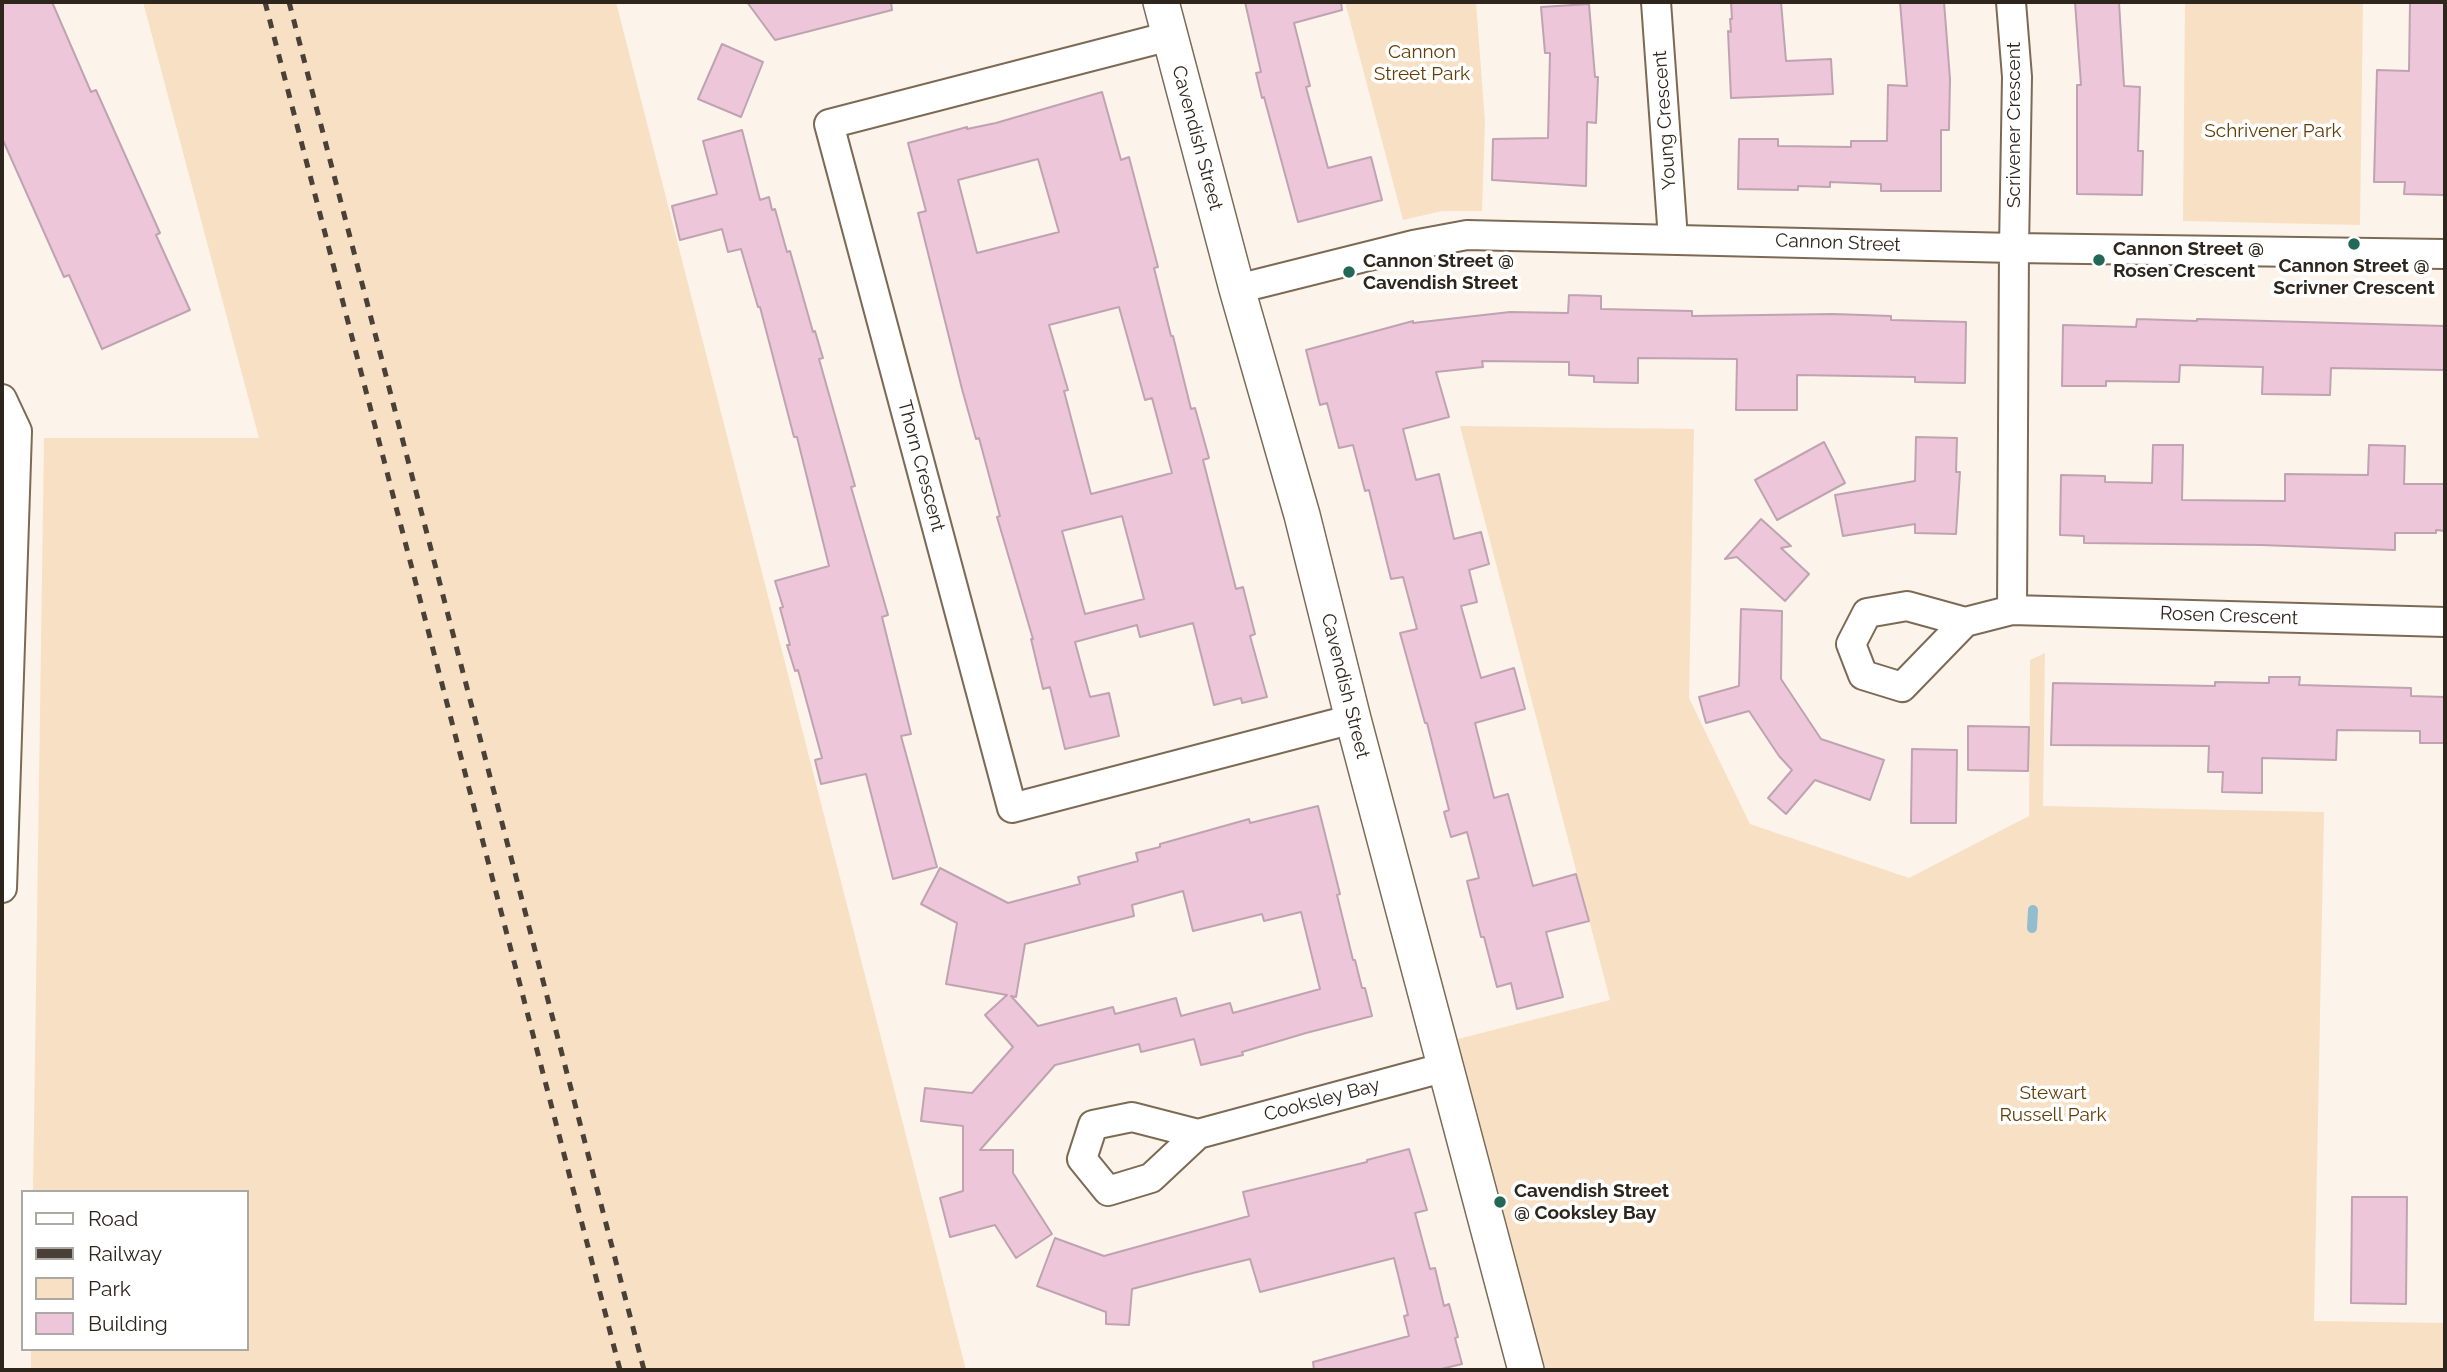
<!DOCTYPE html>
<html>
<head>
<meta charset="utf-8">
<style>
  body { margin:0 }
  #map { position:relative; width:2447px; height:1372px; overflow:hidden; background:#fcf3ea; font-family:Raleway,sans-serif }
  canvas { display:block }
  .frame { position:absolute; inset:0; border:4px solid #2e261d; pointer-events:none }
  .legend { position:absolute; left:21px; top:1190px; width:228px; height:161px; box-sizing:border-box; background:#fff; border:2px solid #aba8a5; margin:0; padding:9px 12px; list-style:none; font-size:21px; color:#2e261d }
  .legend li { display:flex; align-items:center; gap:14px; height:35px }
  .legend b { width:35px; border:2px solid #aba8a5 }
</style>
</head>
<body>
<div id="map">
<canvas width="2447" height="1372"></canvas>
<div class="frame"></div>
<ul class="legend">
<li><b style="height:9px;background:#fff"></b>Road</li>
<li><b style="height:9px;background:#494138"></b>Railway</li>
<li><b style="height:19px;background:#f8e0c5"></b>Park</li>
<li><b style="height:19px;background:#eec6da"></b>Building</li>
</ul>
</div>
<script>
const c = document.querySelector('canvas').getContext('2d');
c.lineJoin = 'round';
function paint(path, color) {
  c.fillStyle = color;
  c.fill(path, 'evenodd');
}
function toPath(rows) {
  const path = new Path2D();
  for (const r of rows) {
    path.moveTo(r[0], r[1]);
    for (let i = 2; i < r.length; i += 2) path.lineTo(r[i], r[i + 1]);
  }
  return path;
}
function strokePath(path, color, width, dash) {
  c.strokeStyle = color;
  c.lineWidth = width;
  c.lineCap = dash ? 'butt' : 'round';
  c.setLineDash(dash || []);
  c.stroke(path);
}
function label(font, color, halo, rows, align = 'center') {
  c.font = font + ' Raleway,sans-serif';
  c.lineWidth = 7;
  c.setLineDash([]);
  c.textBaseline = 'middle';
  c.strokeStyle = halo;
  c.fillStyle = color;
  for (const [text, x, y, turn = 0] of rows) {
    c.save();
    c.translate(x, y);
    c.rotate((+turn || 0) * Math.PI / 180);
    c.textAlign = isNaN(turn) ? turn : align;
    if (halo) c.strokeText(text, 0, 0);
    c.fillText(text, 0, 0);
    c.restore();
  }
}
const green = toPath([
  [143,2,616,2,966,1370,31,1370,31,1349,247,1349,247,1192,33,1192,44,438,259,438],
  [1345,2,1476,2,1485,122,1482,211,1442,211,1403,220],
  [2185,2,2363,2,2360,225,2183,221],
  [1460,426,1694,429,1689,698,1750,824,1909,878,2029,816,2030,660,2045,653,2043,806,2324,812,2314,1321,2445,1323,2445,1370,1546,1370,1458,1039,1610,1000]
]);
const stream = toPath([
  [2032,928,2033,910]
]);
const building = toPath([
  [2,2,52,2,91,92,96,90,160,233,156,235,190,310,102,349,69,275,64,277,2,138,2,2],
  [747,2,891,2,892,10,775,40,747,2],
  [1245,2,1341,2,1342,10,1294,23,1310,86,1306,87,1328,168,1371,157,1382,200,1298,222,1264,97,1262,98,1256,73,1261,72,1245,2],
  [1731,2,1781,2,1786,61,1831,59,1833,94,1731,98,1728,31,1731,32,1730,19,1732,19,1731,2],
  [1900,2,1944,2,1950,79,1949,130,1941,130,1941,191,1881,191,1881,184,1830,182,1830,187,1798,186,1798,190,1738,189,1739,139,1778,139,1778,146,1851,147,1851,141,1887,141,1888,85,1907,86,1900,2],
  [2075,2,2119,2,2124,86,2140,87,2138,151,2143,151,2142,195,2077,194,2077,85,2081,85,2075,2],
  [2410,3,2445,3,2445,195,2404,194,2405,182,2374,182,2377,70,2409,71,2410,3],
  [1589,4,1595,77,1598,77,1596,123,1587,122,1586,186,1492,180,1493,139,1548,138,1550,53,1545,53,1541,7,1589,4],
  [722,44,763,62,741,117,698,99,722,44],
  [1102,92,1121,160,1129,157,1158,267,1154,268,1171,336,1173,336,1191,409,1195,408,1209,458,1203,460,1236,589,1243,587,1255,634,1250,636,1267,697,1242,703,1241,698,1214,705,1193,623,1140,637,1137,625,1075,642,1090,697,1109,693,1119,736,1065,749,1050,687,1043,689,1031,639,1033,639,997,517,1000,516,979,438,976,439,962,389,918,213,926,211,908,143,967,127,967,129,996,123,1102,92],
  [1038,159,1059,232,977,253,958,180,1038,159],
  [1119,307,1145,400,1152,398,1172,473,1091,494,1064,391,1068,390,1049,325,1119,307],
  [1122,516,1144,599,1085,614,1062,531,1122,516],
  [742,130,760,200,769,197,772,210,775,209,787,252,790,251,813,332,815,331,823,358,819,359,855,486,851,487,888,615,882,617,911,734,901,736,937,867,893,879,866,774,821,784,815,760,822,758,798,670,795,671,787,645,790,645,780,608,783,607,775,581,829,566,797,437,794,437,760,307,758,307,741,249,728,252,722,229,680,240,672,206,717,194,703,141,742,130],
  [1569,295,1601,296,1601,309,1692,311,1692,316,1833,314,1891,316,1891,320,1966,322,1965,383,1915,382,1915,377,1797,375,1797,410,1736,410,1737,359,1638,358,1638,383,1594,382,1594,376,1569,375,1569,362,1482,361,1483,367,1436,372,1449,417,1403,429,1416,480,1439,474,1454,539,1481,532,1489,564,1469,570,1477,602,1461,606,1481,678,1514,668,1525,709,1475,723,1494,798,1508,794,1533,886,1576,874,1589,921,1546,932,1563,997,1517,1009,1511,983,1497,987,1484,937,1481,937,1467,881,1479,878,1467,832,1451,837,1444,812,1449,810,1427,723,1425,723,1400,633,1417,629,1403,577,1391,579,1369,490,1365,491,1353,445,1339,448,1327,403,1320,405,1306,350,1413,321,1413,323,1510,312,1568,313,1569,295],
  [2137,319,2197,321,2197,319,2445,326,2445,370,2331,368,2330,395,2262,394,2263,367,2180,365,2179,382,2106,381,2106,386,2062,386,2063,325,2136,327,2137,319],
  [1916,437,1957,438,1956,472,1960,472,1956,534,1915,533,1915,524,1843,536,1835,495,1915,481,1916,437],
  [1824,442,1845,483,1777,520,1755,480,1824,442],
  [2153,445,2183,445,2182,500,2285,501,2285,474,2368,475,2369,445,2405,446,2404,484,2445,484,2445,531,2436,530,2436,533,2395,533,2395,550,2261,545,2084,543,2084,536,2060,535,2061,475,2105,476,2105,482,2152,483,2153,445],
  [1761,519,1791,546,1781,548,1809,574,1785,601,1737,557,1725,559,1761,519],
  [1741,609,1782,611,1781,679,1821,739,1884,760,1870,800,1815,780,1786,814,1768,798,1792,770,1779,756,1749,711,1706,723,1699,697,1739,686,1741,609],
  [2269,677,2300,677,2299,685,2411,688,2411,696,2445,697,2445,743,2420,743,2420,731,2337,730,2336,760,2262,758,2262,793,2222,792,2223,772,2208,772,2209,746,2051,745,2053,683,2215,686,2215,682,2269,683,2269,677],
  [1968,726,2029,727,2028,771,1968,770,1968,726],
  [1912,749,1957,750,1956,823,1911,823,1912,749],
  [1318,806,1340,894,1337,895,1353,960,1355,960,1362,988,1365,988,1372,1016,1306,1033,1242,1052,1243,1055,1201,1065,1194,1039,1141,1052,1139,1044,1055,1065,980,1150,1013,1150,1013,1173,1052,1234,1016,1258,995,1225,950,1237,940,1198,963,1191,963,1126,921,1121,925,1088,972,1093,1013,1047,985,1015,1007,995,946,984,957,923,921,904,940,868,1008,903,1080,884,1078,877,1138,861,1136,853,1160,847,1160,844,1249,819,1250,823,1318,806],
  [1183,891,1193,931,1262,914,1264,921,1301,912,1320,989,1233,1013,1230,1003,1181,1016,1176,998,1115,1014,1113,1007,1038,1026,1011,996,1016,997,1025,944,1134,916,1132,905,1183,891],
  [1409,1149,1427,1210,1415,1213,1430,1269,1435,1268,1444,1306,1449,1304,1458,1337,1455,1338,1462,1364,1437,1370,1314,1370,1313,1362,1409,1336,1404,1316,1408,1315,1394,1258,1260,1292,1250,1259,1193,1273,1132,1289,1129,1325,1106,1324,1106,1312,1037,1286,1055,1238,1104,1256,1249,1216,1243,1192,1367,1162,1367,1160,1409,1149],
  [2352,1197,2407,1197,2406,1304,2351,1303,2352,1197]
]);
const minor = toPath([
  [1656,2,1673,239],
  [2011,2,2017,77,2014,248,2012,610],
  [1170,36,829,124,1012,808,1353,719],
  [1237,289,1413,245,1467,235,2014,248,2445,254],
  [2,399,17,431,2,888],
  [1965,622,1902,687,1863,675,1851,644,1867,613,1907,606,1965,622,2012,610,2445,622],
  [1198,1134,1132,1117,1093,1125,1082,1159,1108,1191,1151,1178,1198,1134,1446,1067]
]);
const tertiary = toPath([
  [1161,2,1237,289,1302,515,1353,719,1526,1370]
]);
const rail = toPath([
  [265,2,620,1370],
  [289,2,644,1370]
]);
const markers = [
  [2354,244,7,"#236757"],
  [2099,260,7,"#236757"],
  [1349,272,7,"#236757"],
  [1500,1202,7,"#236757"]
];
const parkNames = [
  ["Cannon",1422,52],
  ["Street Park",1422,74],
  ["Schrivener Park",2273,131],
  ["Stewart",2053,1093],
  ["Russell Park",2053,1115]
];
const streetNames = [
  ["Young Crescent",1665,120,-94],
  ["Scrivener Crescent",2014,125,-90],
  ["Cavendish Street",1197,138,75],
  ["Cannon Street",1838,243,2],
  ["Thorn Crescent",921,466,75],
  ["Rosen Crescent",2229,616,2],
  ["Cavendish Street",1345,686,76],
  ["Cooksley Bay",1322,1100,-15]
];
const poiNames = [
  ["Cannon Street @",2113,249],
  ["Rosen Crescent",2113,271],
  ["Cannon Street @",1363,261],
  ["Cavendish Street",1363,283],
  ["Cannon Street @",2354,266,"center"],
  ["Scrivner Crescent",2354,288,"center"],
  ["Cavendish Street",1514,1191],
  ["@ Cooksley Bay",1514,1213]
];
paint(green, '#f8e0c5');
strokePath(stream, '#92bdce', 10);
paint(building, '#eec6da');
strokePath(building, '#bfa3b1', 2);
strokePath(minor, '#7c6a55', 32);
strokePath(tertiary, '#7c6a55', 38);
strokePath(minor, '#fff', 28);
strokePath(tertiary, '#fff', 35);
strokePath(rail, '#494138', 5, [9, 9]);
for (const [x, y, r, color] of markers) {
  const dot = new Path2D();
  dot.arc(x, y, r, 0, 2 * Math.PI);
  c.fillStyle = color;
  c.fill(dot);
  strokePath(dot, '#fff', 2.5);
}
label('19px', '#623e06', '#fff', parkNames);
label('19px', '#2e261d', '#fff', streetNames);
label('bold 19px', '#2e261d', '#fff', poiNames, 'left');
</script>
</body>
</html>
